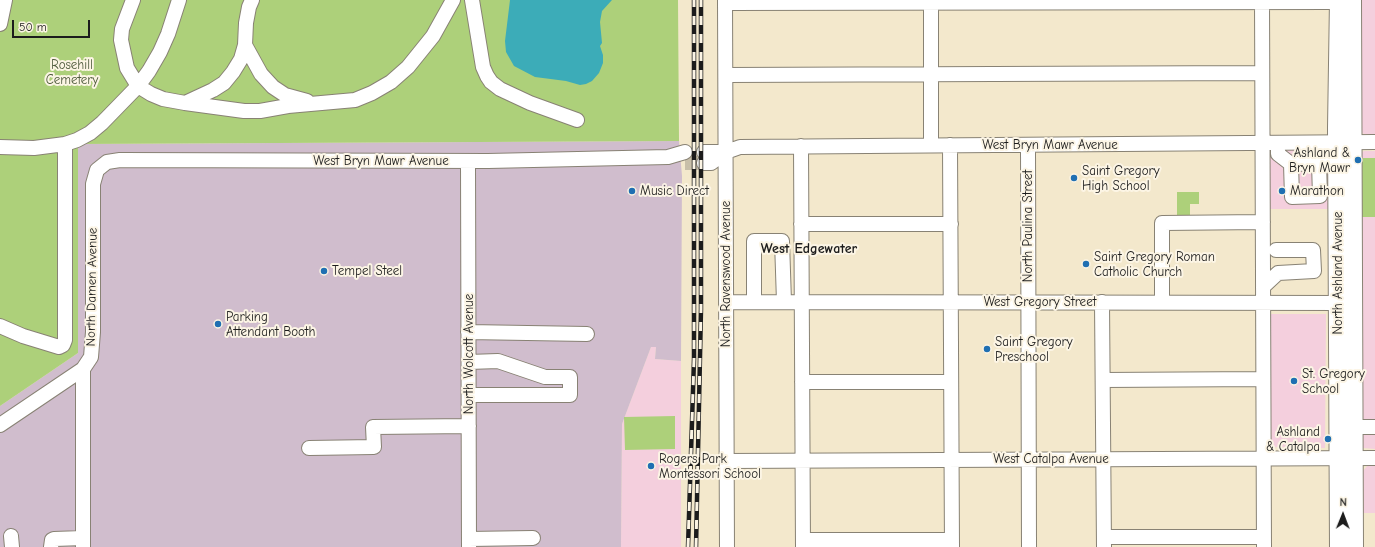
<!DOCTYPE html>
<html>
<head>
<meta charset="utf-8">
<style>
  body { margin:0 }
  #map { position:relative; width:1375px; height:547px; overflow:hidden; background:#f3e8cc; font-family:"Comic Neue",sans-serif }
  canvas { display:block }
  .north { position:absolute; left:1323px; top:495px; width:40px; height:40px; -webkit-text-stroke:3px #fcf5e5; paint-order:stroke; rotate:1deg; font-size:11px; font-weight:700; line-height:16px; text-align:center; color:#1c1c1c }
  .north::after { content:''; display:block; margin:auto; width:14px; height:18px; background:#1c1c1c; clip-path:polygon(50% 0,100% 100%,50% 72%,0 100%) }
  .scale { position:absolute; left:12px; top:20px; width:78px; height:18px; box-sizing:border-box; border:2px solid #1c1c1c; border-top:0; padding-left:5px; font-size:12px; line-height:14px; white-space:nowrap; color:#1c1c1c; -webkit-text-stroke:3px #fcf5e5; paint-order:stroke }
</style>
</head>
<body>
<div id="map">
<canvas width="1375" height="547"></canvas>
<div class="north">N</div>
<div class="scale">50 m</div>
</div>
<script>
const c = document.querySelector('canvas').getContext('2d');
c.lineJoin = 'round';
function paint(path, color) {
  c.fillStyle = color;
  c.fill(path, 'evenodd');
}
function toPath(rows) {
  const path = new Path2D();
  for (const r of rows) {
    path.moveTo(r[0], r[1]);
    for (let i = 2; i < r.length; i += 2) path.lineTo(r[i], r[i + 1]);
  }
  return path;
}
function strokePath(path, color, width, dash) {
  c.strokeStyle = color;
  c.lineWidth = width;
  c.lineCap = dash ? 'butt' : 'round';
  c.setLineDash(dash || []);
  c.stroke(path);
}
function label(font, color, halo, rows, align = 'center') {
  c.font = font + ' "Comic Neue",sans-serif';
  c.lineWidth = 4;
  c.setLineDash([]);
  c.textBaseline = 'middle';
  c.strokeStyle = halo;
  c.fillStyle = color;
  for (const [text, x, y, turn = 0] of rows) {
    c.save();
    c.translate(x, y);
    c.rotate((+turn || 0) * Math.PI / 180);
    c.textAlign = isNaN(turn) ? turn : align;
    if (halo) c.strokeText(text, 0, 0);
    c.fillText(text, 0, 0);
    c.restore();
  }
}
const built = toPath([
  [1361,0,1375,0,1375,135,1365,134,1361,133],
  [1265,146,1329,146,1329,209,1266,209],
  [1365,151,1375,151,1375,449,1363,448,1361,444,1361,152],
  [1269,314,1326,314,1325,448,1264,447],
  [651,347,656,347,655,359,681,361,681,547,621,547,622,424],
  [1368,465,1375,465,1375,513,1363,513,1362,472]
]);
const industrial = toPath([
  [679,141,682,176,681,361,655,359,656,347,651,347,622,424,621,547,0,547,0,406,78,353,77,144]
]);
const green = toPath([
  [0,0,678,0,679,141,78,144,78,353,0,406],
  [1362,158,1375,158,1375,217,1362,217],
  [1177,192,1199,192,1199,204,1190,204,1190,215,1177,216],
  [675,416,675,449,625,450,624,417]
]);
const water = toPath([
  [510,0,612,0,602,11,600,22,602,43,600,46,603,55,603,63,599,73,592,81,586,84,580,85,566,81,535,77,514,66,506,52,505,41]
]);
const minorTunnel = toPath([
  [685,163,704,163]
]);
const minor = toPath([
  [133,0,122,29,121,40,127,68,138,86,151,94,163,99,185,103,213,90,224,83,233,72,241,59,245,45,246,23,249,7,252,0],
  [472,0,483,67,487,76,491,82,500,89,530,103,577,120],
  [725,0,727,547],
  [1262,0,1264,547],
  [725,3,1330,2,1339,0],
  [0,24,5,0],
  [245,45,261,74,273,87,285,95,307,101],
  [726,75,1262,73],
  [185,103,244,111,260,111,288,106,355,100,372,93,391,82,408,67,433,36,453,0],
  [1278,143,1278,154,1291,164,1327,163],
  [931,145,931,0],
  [950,145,952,547],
  [1028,145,1029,547],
  [801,146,803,547],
  [0,147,34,148,65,144,77,140,90,133,102,123,138,86,149,71,160,52,168,34,179,0],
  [704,152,726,152],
  [468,161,469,547],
  [704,163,711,163,726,152,740,147,1375,142],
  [1291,164,1292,197,1320,196,1319,163],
  [801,224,951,224],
  [1263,287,1278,273,1314,271,1313,250,1276,250],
  [726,302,1347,303],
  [754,302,754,241,782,241,784,302],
  [1102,302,1104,547],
  [1162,302,1162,223,1263,222],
  [0,326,23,336,59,347,63,345,65,340,65,144],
  [468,332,587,334],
  [469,362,498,361,545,377,570,377,570,395,469,395],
  [1103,380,1263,379],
  [802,382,951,382],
  [0,425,83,369],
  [1354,427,1375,427],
  [309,448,374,447,373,427,469,426],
  [727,461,1375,458],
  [11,536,12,547],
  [1104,537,1264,537],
  [469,539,533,538],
  [803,540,952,540],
  [51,547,52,540,54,539,83,538],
  [83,547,83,369,91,357,93,332,93,184,97,170,107,162,120,160,488,161,668,157,685,152]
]);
const major = toPath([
  [1339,0,1337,128,1339,547],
  [1352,0,1354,547]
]);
const rail = toPath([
  [688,547,694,359,694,0],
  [696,547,701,309,701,0]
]);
const markers = [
  [1358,160,4,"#1f6fb2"],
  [1074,178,4,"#1f6fb2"],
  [632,191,4,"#1f6fb2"],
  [1282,191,4,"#1f6fb2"],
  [1086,264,4,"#1f6fb2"],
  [324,271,4,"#1f6fb2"],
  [218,324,4,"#1f6fb2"],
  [987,349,4,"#1f6fb2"],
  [1294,381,4,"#1f6fb2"],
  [1328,439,4,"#1f6fb2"],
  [651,466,4,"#1f6fb2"]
];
const parkNames = [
  ["Rosehill",72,65],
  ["Cemetery",72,80]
];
const streetNames = [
  ["West Bryn Mawr Avenue",1050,145],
  ["West Bryn Mawr Avenue",381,161],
  ["North Paulina Street",1028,226,-90],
  ["North Ashland Avenue",1338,273,-90],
  ["North Ravenswood Avenue",726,274,-90],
  ["North Damen Avenue",92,287,-89],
  ["West Gregory Street",1040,302],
  ["North Wolcott Avenue",469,354,-90],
  ["West Catalpa Avenue",1051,459]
];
const poiNames = [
  ["Ashland &",1350,153,"right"],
  ["Bryn Mawr",1350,168,"right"],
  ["Saint Gregory",1082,171],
  ["High School",1082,186],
  ["Music Direct",640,191],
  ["Marathon",1290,191],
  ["Saint Gregory Roman",1094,257],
  ["Catholic Church",1094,272],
  ["Tempel Steel",332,271],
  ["Parking",226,317],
  ["Attendant Booth",226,332],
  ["Saint Gregory",995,342],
  ["Preschool",995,357],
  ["St. Gregory",1302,374],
  ["School",1302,389],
  ["Ashland",1320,432,"right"],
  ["& Catalpa",1320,447,"right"],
  ["Rogers Park",659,459],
  ["Montessori School",659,474]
];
const neighbourhoodNames = [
  ["West Edgewater",809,249]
];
paint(built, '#f4cfdd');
paint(industrial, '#d0bdcd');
paint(green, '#add07a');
paint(water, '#3cacb8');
strokePath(minorTunnel, '#c8bfa9', 14, [14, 7]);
strokePath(minor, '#888274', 16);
strokePath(major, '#888274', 20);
strokePath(minor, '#fff', 14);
strokePath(major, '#fff', 18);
strokePath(rail, '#1c1c1c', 4.5);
strokePath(rail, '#fcf5e5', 3, [9]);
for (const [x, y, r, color] of markers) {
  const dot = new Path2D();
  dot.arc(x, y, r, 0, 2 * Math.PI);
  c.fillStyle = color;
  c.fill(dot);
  strokePath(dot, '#fcf5e5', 1.5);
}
label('13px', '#4f5b3d', '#fcf5e5', parkNames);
label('13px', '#1c1c1c', '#fcf5e5', streetNames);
label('13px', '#1c1c1c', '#fcf5e5', poiNames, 'left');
label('bold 14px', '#1c1c1c', '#fcf5e5', neighbourhoodNames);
</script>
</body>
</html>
